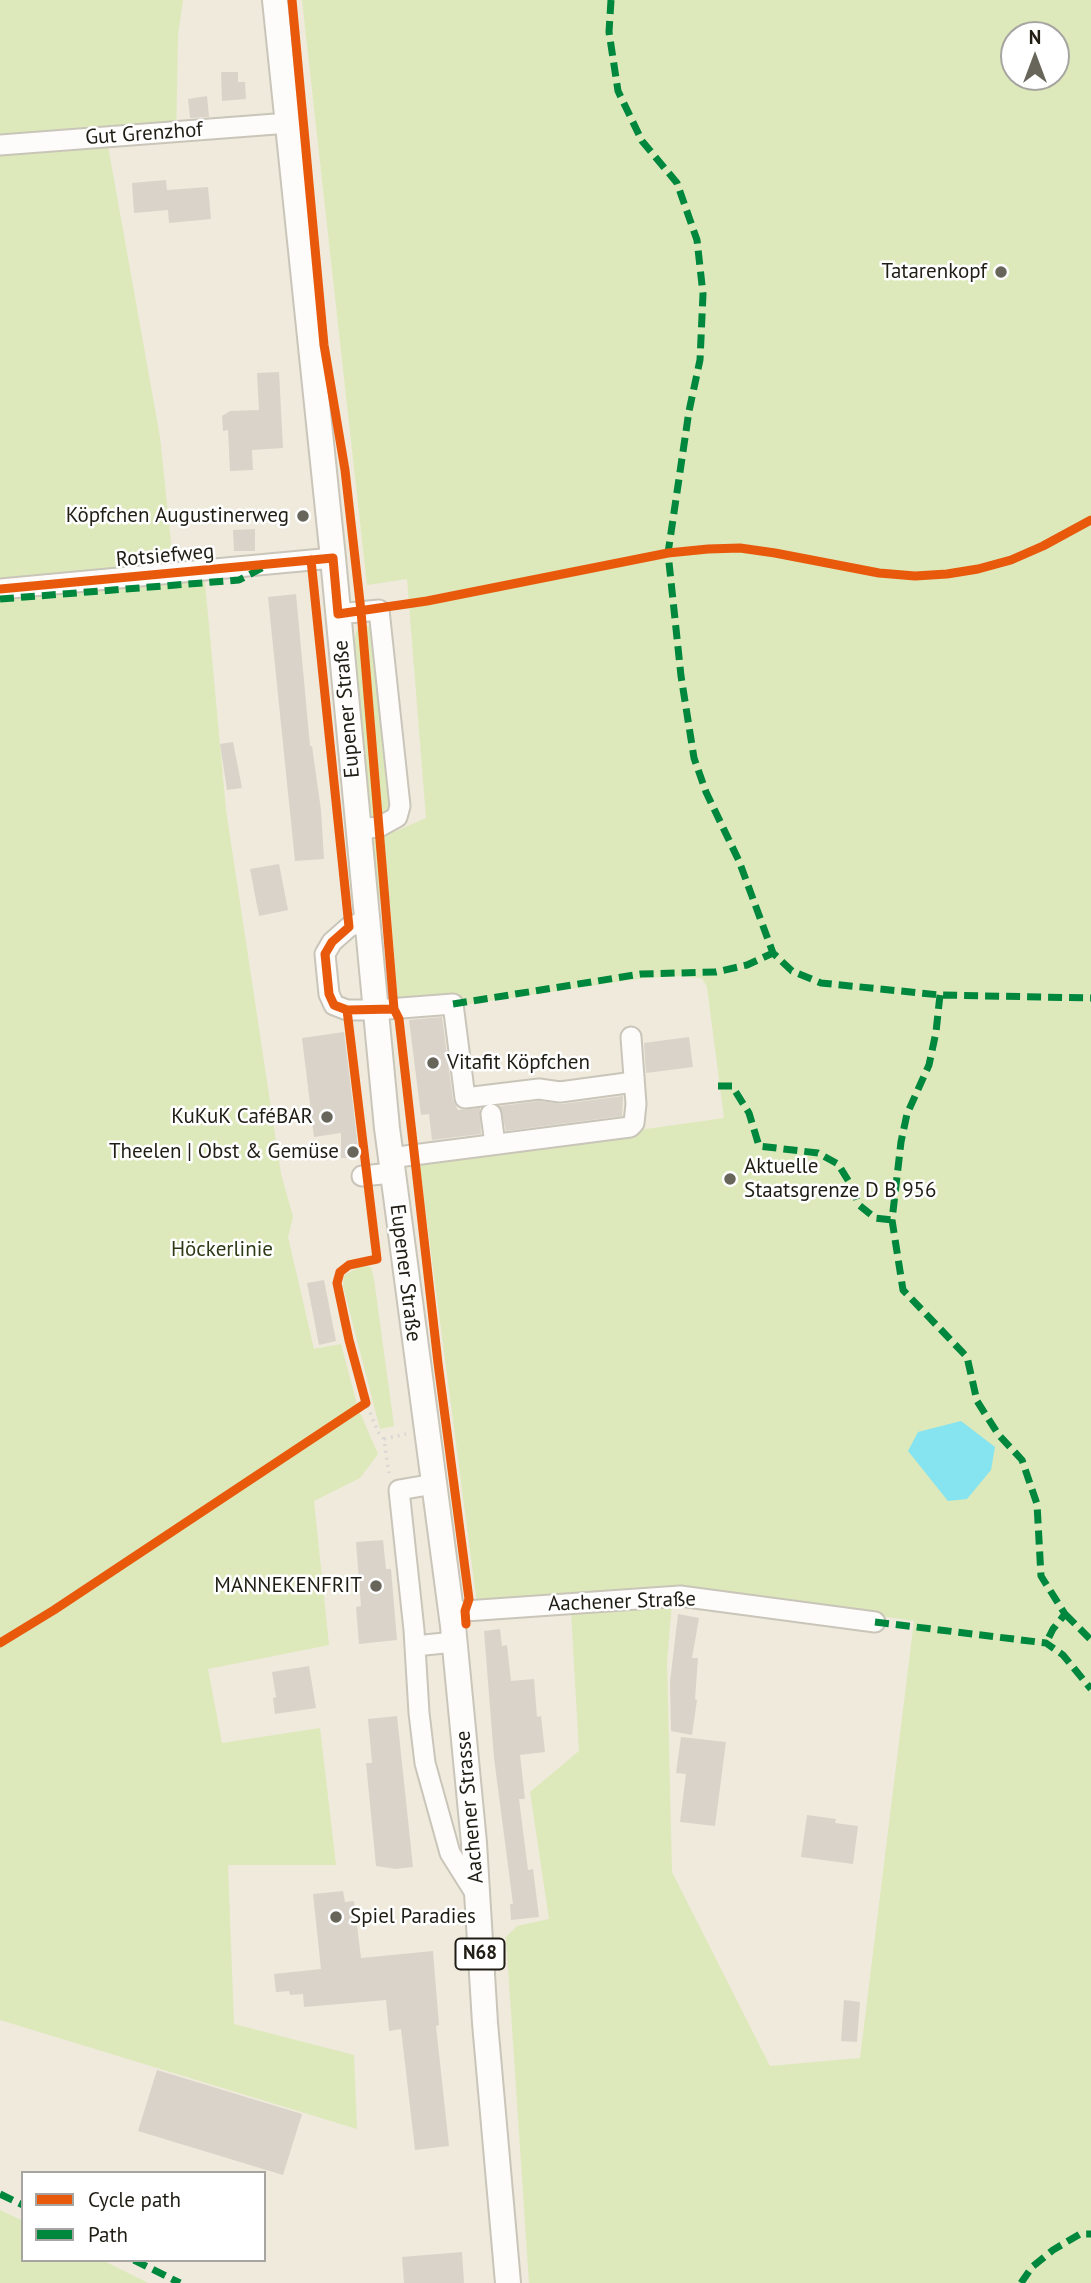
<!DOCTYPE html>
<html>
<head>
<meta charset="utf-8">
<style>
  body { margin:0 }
  #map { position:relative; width:1091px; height:2283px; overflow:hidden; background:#efeadc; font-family:"PT Sans",sans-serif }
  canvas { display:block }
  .legend { position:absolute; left:21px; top:2171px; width:245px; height:91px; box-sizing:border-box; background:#fff; border:2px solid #a6a5a1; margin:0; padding:9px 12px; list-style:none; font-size:21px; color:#201d14 }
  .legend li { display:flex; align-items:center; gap:14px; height:35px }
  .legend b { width:35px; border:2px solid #a6a5a1 }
  .north { position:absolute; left:1000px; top:21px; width:70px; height:70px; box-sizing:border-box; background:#fff; border:2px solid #a6a5a1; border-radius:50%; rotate:0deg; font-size:19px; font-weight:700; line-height:28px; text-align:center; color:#201d14 }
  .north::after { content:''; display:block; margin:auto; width:24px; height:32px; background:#68655a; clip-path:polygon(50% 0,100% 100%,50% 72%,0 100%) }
</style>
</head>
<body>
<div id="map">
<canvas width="1091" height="2283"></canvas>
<ul class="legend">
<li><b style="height:9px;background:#e8590c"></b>Cycle path</li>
<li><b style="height:9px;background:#00873e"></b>Path</li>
</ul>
<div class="north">N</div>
</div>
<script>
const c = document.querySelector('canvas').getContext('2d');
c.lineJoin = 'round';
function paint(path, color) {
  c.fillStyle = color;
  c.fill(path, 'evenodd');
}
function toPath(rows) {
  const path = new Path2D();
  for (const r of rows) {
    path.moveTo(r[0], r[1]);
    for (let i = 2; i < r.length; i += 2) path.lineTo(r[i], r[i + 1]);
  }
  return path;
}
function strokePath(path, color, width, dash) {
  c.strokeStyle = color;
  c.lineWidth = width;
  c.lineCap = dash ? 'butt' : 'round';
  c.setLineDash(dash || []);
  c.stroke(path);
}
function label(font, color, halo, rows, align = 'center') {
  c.font = font + ' "PT Sans",sans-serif';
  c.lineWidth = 5;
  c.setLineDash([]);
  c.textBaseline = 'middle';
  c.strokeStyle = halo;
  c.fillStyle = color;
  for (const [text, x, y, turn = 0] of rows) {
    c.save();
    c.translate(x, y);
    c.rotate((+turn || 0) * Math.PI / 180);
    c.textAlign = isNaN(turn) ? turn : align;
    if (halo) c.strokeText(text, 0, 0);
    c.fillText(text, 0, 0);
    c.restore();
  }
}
const green = toPath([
  [0,0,183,0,178,35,176,142,108,146,160,437,173,562,203,561,226,810,281,1174,293,1217,288,1237,314,1349,341,1344,358,1408,378,1454,360,1478,314,1501,329,1645,208,1669,222,1743,320,1728,336,1865,228,1865,234,2024,354,2055,357,2129,0,2020],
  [302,0,1091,0,1091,2283,529,2283,506,1937,517,1926,549,1919,530,1792,579,1751,571,1611,672,1603,667,1662,672,1872,770,2066,860,2058,914,1621,681,1586,556,1595,477,1604,419,1161,724,1118,707,987,702,978,680,976,644,978,463,1005,458,998,398,1003,390,902,377,899,354,640,357,629,372,625,394,832,426,818,407,579,367,585],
  [1014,35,1056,35,1056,77,1014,77],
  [361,1266,371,1267,374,1279,394,1426,380,1429,343,1286,344,1275],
  [0,2210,23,2221,23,2260,102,2260,148,2283,0,2283]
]);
const water = toPath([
  [961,1421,995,1447,991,1470,967,1499,948,1501,908,1451,918,1432]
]);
const building = toPath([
  [221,72,238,72,238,82,245,82,246,99,222,101],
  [207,96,209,117,190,118,188,99],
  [166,180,167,190,208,187,211,219,169,223,168,210,134,213,132,183],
  [279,372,283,448,252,450,253,470,230,471,228,430,223,431,222,416,230,411,259,410,257,373],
  [255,529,255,551,234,551,233,530],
  [296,594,310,746,312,746,321,810,324,859,295,861,268,597],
  [233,742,242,788,227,790,220,744],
  [279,864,288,910,259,916,250,869],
  [442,1017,453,1100,458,1110,480,1108,481,1134,432,1140,429,1114,421,1115,409,1020],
  [344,1032,356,1130,359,1158,341,1158,341,1133,314,1137,302,1038],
  [689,1037,693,1067,646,1073,644,1043],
  [623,1096,622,1116,506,1131,500,1106,539,1101,562,1104],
  [324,1280,336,1341,319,1345,307,1283],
  [383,1540,386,1569,391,1569,397,1640,359,1644,356,1607,361,1606,356,1542],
  [678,1614,699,1618,692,1658,698,1658,695,1699,697,1700,692,1735,671,1731,670,1682],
  [500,1629,502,1646,507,1645,511,1681,534,1679,537,1717,541,1716,545,1752,520,1755,525,1799,519,1799,528,1870,533,1869,539,1917,511,1920,510,1904,513,1904,494,1758,484,1631],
  [309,1666,316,1708,275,1714,273,1698,276,1697,272,1672],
  [397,1716,413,1867,396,1869,376,1866,366,1763,372,1763,368,1719],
  [681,1737,726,1742,715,1826,680,1822,686,1774,676,1773],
  [807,1815,836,1819,835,1823,858,1826,853,1864,801,1857],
  [343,1891,345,1902,354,1901,361,1958,433,1951,439,2025,436,2026,449,2146,415,2150,401,2029,389,2031,386,2000,304,2007,303,1994,290,1995,289,1991,276,1992,274,1974,321,1969,313,1894],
  [844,2000,860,2002,857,2042,841,2041],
  [157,2070,302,2114,283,2175,138,2131],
  [462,2252,464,2283,404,2283,402,2257]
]);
const path = toPath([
  [349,1030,365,1158],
  [369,1193,377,1259,349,1265,340,1272,337,1283,349,1340,366,1403,378,1432,384,1439,389,1473],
  [384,1439,406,1434]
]);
const minor = toPath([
  [0,145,289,123],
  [0,589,333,558],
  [338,614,379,610,400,806,397,817,379,827,358,829],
  [367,920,349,927,332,942,325,954,329,994,334,1005,347,1010,375,1010,453,1004,465,1098,539,1089,560,1092,634,1082],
  [491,1114,495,1144],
  [390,1158,630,1127,634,1123,636,1104,631,1037],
  [362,1176,392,1173],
  [434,1484,399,1490,414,1630,419,1713,425,1763,450,1853,477,1896],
  [451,1612,680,1596,875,1622],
  [415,1646,454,1642]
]);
const major = toPath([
  [275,0,333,558,387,1128,453,1626,474,1843,485,2023,508,2283]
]);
const quiet = toPath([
  [611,0,609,32,618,91,642,141,677,183,697,240,703,294,700,360,689,411,668,553,681,676,694,758,706,792,739,861,773,953,792,971,821,983,940,995,1091,998],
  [0,599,239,580,262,568],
  [940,995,936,1032,929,1065,907,1114,901,1142,892,1220,903,1290,967,1357,977,1401,998,1434,1022,1460,1037,1504,1041,1576,1065,1614,1053,1629,1046,1643],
  [453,1004,641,974,716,972,747,965,773,953],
  [718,1086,732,1086,749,1113,759,1146,818,1153,838,1164,851,1185,859,1205,875,1218,892,1220],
  [1065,1614,1091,1640],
  [875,1622,1046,1643,1063,1655,1091,1689],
  [0,2194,23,2205],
  [134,2260,180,2283],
  [1021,2283,1032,2267,1053,2250,1080,2234,1091,2234]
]);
const cycleway = toPath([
  [292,0,324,345,345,470,361,611,394,1009,399,1019,438,1363,469,1599,465,1611,466,1624],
  [311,560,349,927,332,942,325,954,329,994,334,1005,347,1010,394,1009],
  [0,589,333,558,338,614,427,601,668,553,708,549,740,548,775,553,879,573,915,576,947,574,978,569,1011,560,1043,546,1091,520],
  [0,1643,54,1610,366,1403,349,1340,337,1283,340,1272,349,1265,377,1259,347,1010]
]);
const markers = [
  [1001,272,7,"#68655a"],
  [303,516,7,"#68655a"],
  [433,1063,7,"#68655a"],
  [327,1117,7,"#68655a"],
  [353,1152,7,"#68655a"],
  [730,1179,7,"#68655a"],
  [376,1586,7,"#68655a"],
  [336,1917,7,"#68655a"]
];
const shields = [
  [480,1954,49]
];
const shieldNames = [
  ["N68",480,1954]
];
const streetNames = [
  ["Gut Grenzhof",144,134,-4],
  ["Rotsiefweg",165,556,-5],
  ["Eupener Straße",347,709,-95],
  ["Eupener Straße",405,1273,83],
  ["Aachener Straße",622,1602,-2],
  ["Aachener Strasse",470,1807,-95]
];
const poiNames = [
  ["Tatarenkopf",987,272],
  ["Köpfchen Augustinerweg",289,516],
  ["Vitafit Köpfchen",447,1063,"left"],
  ["KuKuK CaféBAR",313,1117],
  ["Theelen | Obst & Gemüse",339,1152],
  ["Aktuelle",744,1167,"left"],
  ["Staatsgrenze D B 956",744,1191,"left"],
  ["MANNEKENFRIT",362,1586],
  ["Spiel Paradies",350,1917,"left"]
];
const parkNames = [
  ["Höckerlinie",222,1250]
];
paint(green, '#dde9ba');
paint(water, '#85e4ef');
paint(building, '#d9d3c9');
strokePath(minor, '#c9c5b9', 23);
strokePath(major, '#c9c5b9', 28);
strokePath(path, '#dad8d4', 3.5, [2, 5]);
strokePath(minor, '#fdfcfa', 19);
strokePath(major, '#fdfcfa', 24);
strokePath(quiet, '#00873e', 7, [14, 7]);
strokePath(cycleway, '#e8590c', 9);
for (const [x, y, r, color] of markers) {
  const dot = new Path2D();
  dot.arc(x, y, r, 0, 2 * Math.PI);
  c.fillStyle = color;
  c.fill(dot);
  strokePath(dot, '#fff', 2.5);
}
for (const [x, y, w] of shields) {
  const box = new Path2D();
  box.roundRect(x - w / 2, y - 15.5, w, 31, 5);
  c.fillStyle = '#fff';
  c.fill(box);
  strokePath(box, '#201d14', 2);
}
label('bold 19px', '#201d14', null, shieldNames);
label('21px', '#201d14', '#fff', streetNames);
label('21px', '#201d14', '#fff', poiNames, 'right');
label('21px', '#2e3a15', '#fff', parkNames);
</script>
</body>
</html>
